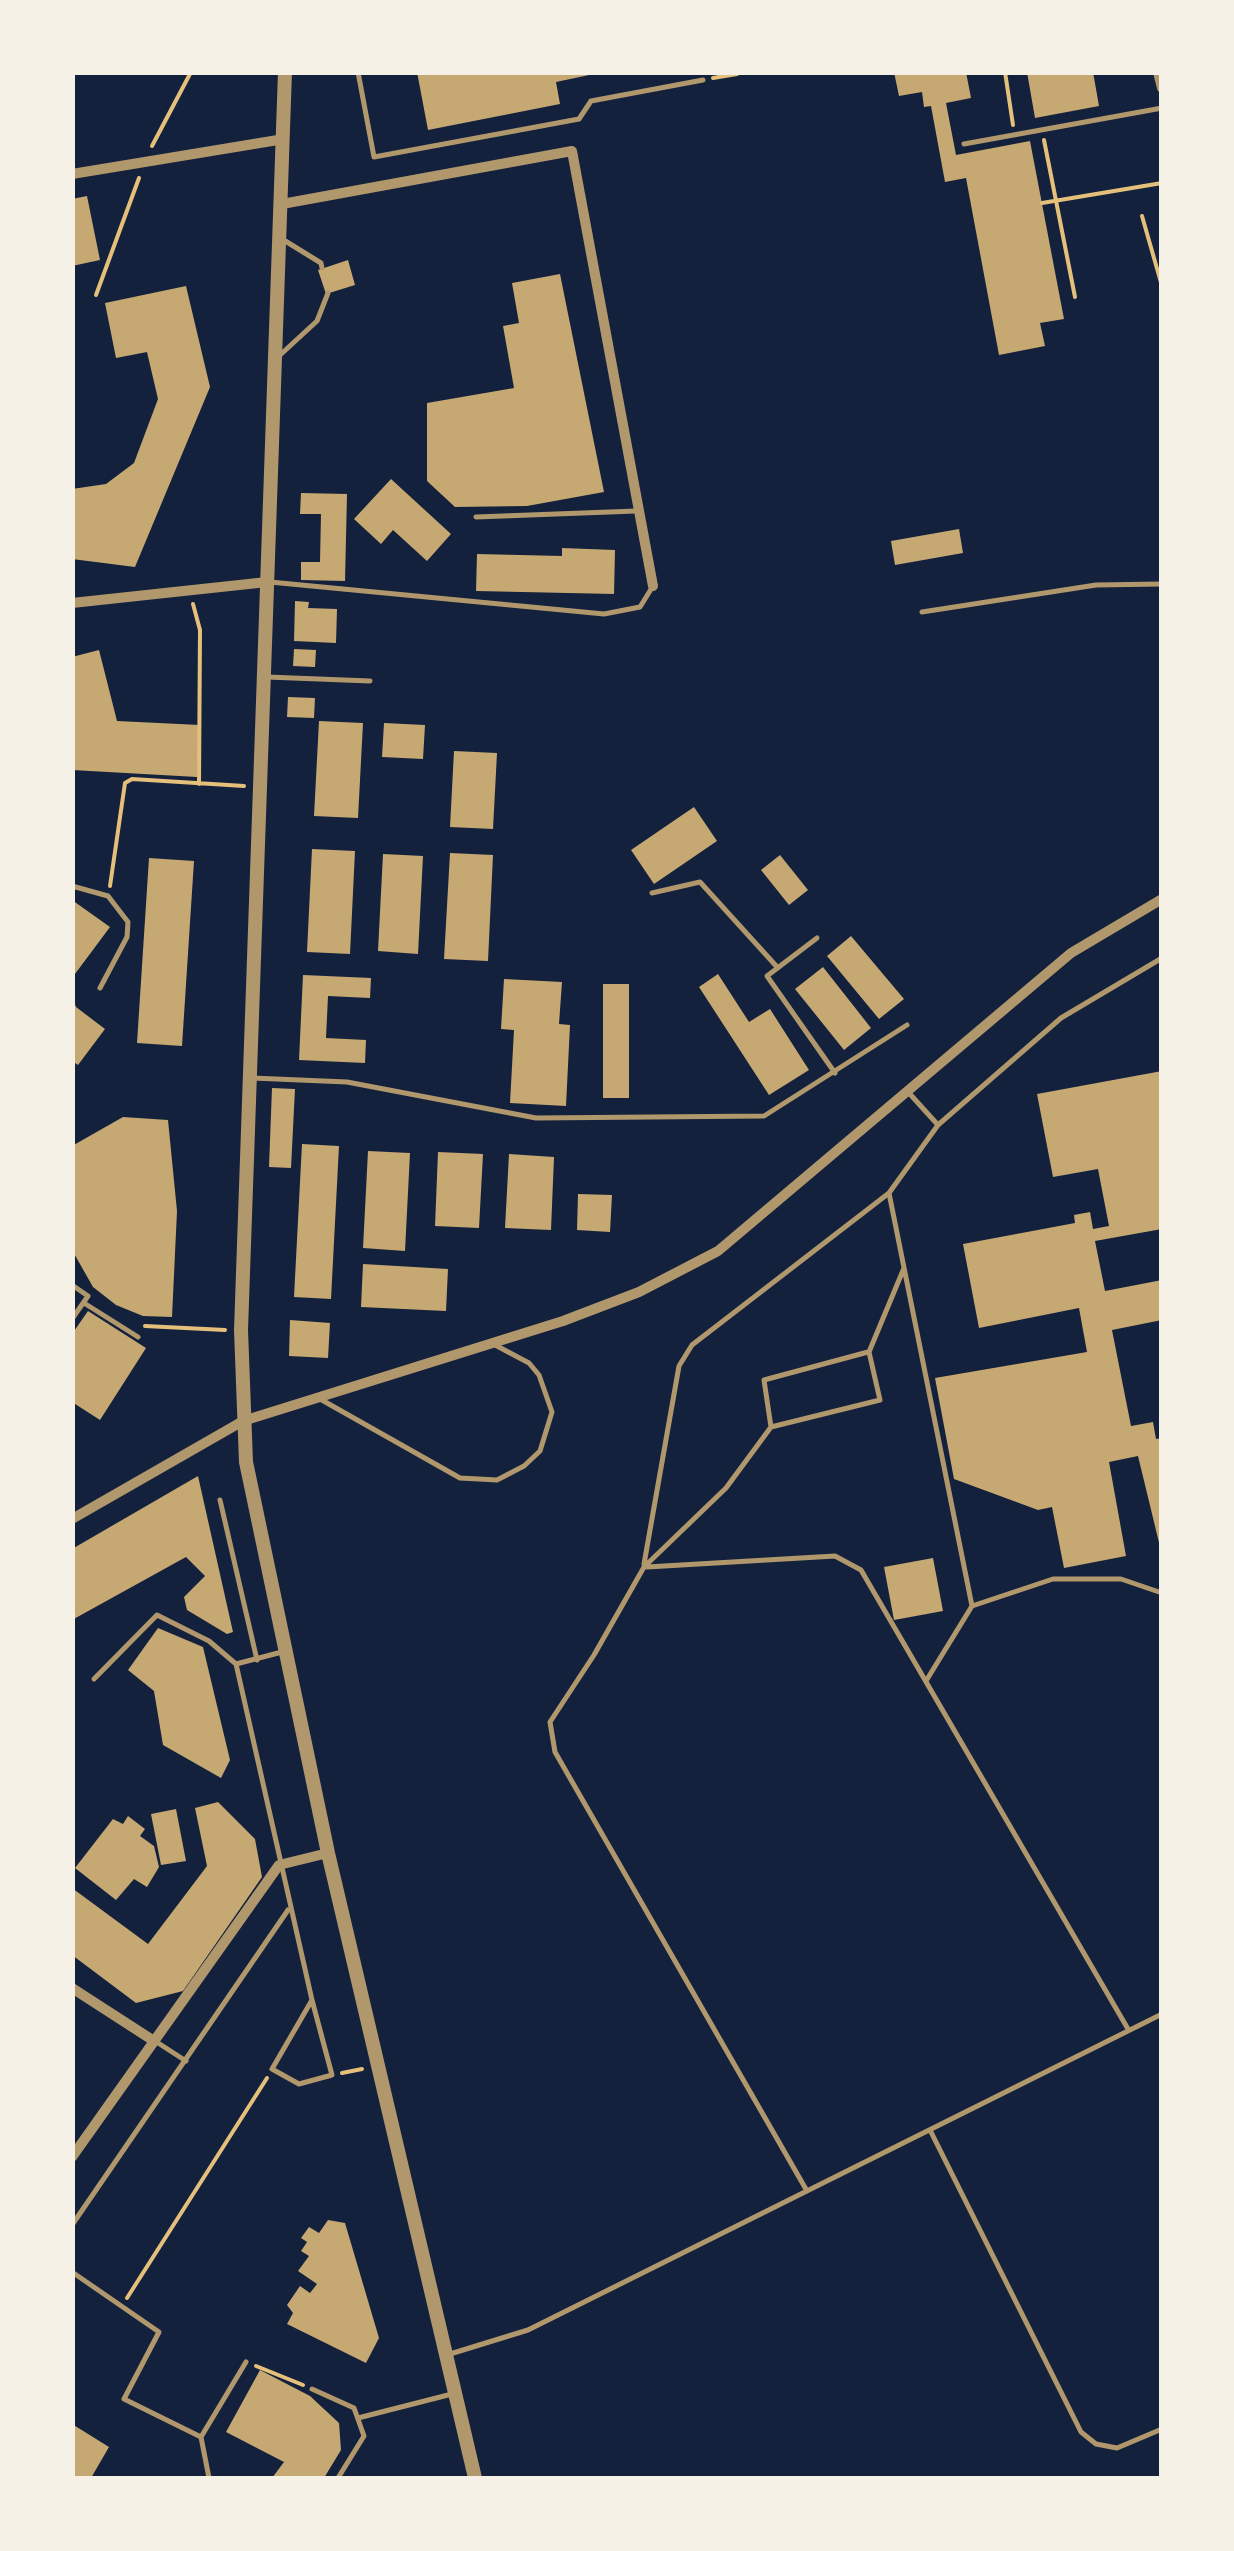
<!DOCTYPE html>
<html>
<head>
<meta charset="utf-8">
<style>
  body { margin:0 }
  #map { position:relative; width:1234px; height:2551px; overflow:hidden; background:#14213d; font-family:Lora,serif }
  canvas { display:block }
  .frame { position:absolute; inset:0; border:75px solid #f6f1e7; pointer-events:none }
</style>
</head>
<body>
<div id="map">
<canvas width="1234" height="2551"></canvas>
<div class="frame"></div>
</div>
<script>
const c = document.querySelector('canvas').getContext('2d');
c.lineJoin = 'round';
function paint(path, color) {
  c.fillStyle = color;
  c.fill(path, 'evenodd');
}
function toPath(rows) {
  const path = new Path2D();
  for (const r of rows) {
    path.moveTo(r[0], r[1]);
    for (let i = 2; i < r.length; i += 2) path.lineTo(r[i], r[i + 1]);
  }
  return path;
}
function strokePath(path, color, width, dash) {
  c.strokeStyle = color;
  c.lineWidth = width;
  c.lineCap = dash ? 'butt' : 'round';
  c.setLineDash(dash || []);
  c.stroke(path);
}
const building = toPath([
  [417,72,594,72,594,74,556,82,560,104,428,130],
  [894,72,966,72,971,98,946,103,956,155,1030,141,1064,319,1040,323,1045,346,999,355,966,178,945,182,931,106,924,107,922,92,899,96],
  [1027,72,1093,72,1099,106,1035,118],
  [87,196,100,260,72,266,72,199],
  [348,260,355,285,326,294,318,270],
  [560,274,604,492,527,506,455,507,427,481,427,403,514,388,503,326,519,323,512,283],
  [186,286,210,387,135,567,72,559,72,489,106,484,134,463,158,399,147,352,116,358,105,303],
  [391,479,451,534,427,561,393,530,381,544,354,519],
  [301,493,347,494,345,581,301,580,301,562,320,562,321,514,300,514],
  [959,529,963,553,895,565,891,541],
  [562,548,615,550,614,594,476,591,477,554,562,556],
  [295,601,309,602,308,608,337,609,336,643,294,641],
  [294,649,316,650,315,667,293,666],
  [99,650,117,721,200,725,197,777,72,770,72,657],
  [288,697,315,698,314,718,287,717],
  [319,721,363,723,358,818,314,816],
  [384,723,425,725,423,759,382,757],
  [454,751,497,753,493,829,450,827],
  [694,807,717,841,654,884,631,850],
  [312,849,355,851,350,954,307,952],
  [450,853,493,855,488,961,444,959],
  [383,854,423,856,418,954,378,951],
  [780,855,808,890,789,905,761,870],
  [149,858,194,861,182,1046,137,1043],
  [72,900,110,927,72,978],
  [851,936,904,999,879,1019,827,956],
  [823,967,871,1028,844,1050,795,989],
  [718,974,749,1022,770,1009,809,1070,769,1095,699,987],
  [303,975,371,978,370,998,328,996,326,1038,366,1040,365,1063,299,1060],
  [504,979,562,982,559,1024,570,1025,566,1106,510,1103,514,1030,501,1029],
  [603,984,629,984,629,1098,603,1098],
  [72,996,76,1007,105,1029,78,1065,72,1061],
  [1162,1071,1162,1229,1095,1241,1105,1291,1162,1280,1162,1320,1112,1330,1131,1426,1153,1422,1156,1439,1162,1438,1162,1555,1138,1456,1109,1462,1126,1556,1064,1568,1052,1507,1038,1510,954,1479,935,1378,1087,1352,1079,1308,979,1328,963,1244,1075,1223,1074,1215,1090,1212,1093,1229,1109,1226,1098,1169,1053,1177,1037,1094],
  [272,1088,295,1089,291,1168,269,1167],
  [123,1117,168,1120,177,1211,172,1317,143,1316,116,1305,93,1287,72,1250,72,1146],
  [302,1144,339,1146,331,1299,294,1297],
  [368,1151,410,1153,405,1251,363,1248],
  [438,1152,483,1154,479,1228,435,1226],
  [509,1154,554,1157,551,1230,505,1228],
  [578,1194,612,1195,610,1232,577,1230],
  [363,1264,448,1269,446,1311,361,1307],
  [88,1311,146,1348,100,1420,72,1402,72,1334],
  [290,1320,330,1323,328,1358,289,1356],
  [198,1476,233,1632,227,1634,187,1610,184,1597,205,1576,186,1557,72,1620,72,1549],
  [933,1558,943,1611,894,1620,884,1567],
  [158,1628,203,1647,230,1760,221,1778,163,1745,154,1691,128,1670],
  [218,1802,255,1839,262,1877,183,1991,136,2003,72,1955,72,1888,148,1944,207,1866,195,1808],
  [176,1809,186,1861,161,1865,151,1814],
  [128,1816,145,1829,140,1836,154,1846,159,1867,147,1887,134,1879,116,1900,75,1868,113,1819,123,1824],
  [328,2220,345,2223,379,2338,366,2363,287,2324,293,2313,287,2305,300,2286,310,2293,317,2284,298,2271,309,2256,301,2251,307,2242,301,2238,309,2227,319,2233],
  [260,2370,310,2396,339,2423,341,2450,324,2478,272,2478,284,2462,226,2432],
  [72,2424,109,2447,91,2478,72,2478]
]);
const path = toPath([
  [1005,72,1013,125],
  [713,78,737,74],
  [1044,140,1075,297],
  [152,146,191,72],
  [1042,203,1162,183],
  [1142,216,1162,286],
  [96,295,139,178],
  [193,604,200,630,199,784],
  [110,886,125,783,132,779,244,786],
  [145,1326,225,1330],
  [342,2073,362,2069],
  [127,2298,267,2078],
  [256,2366,303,2385],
  [72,2385,73,2384]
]);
const service = toPath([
  [358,72,374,157,579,119,591,101,703,80],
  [964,144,1162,108],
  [282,239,321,263,322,268],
  [279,356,317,321,328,293],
  [476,517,636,511],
  [270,582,604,614,640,607,653,586],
  [922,612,1096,585,1162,584],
  [267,677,370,681],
  [72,886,108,896,128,922,127,937,100,988],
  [652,893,700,882,778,968],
  [817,938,767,976,835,1073],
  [252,1078,347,1082,536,1118,764,1116,907,1025],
  [909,1093,938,1125,1061,1018,1162,958],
  [889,1193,972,1606],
  [72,1285,88,1296,72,1319],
  [84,1303,138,1337],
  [320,1399,460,1478,497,1480,524,1466,540,1451,552,1412,539,1375,529,1363,495,1345],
  [771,1427,764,1380,868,1352],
  [220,1500,257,1660],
  [644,1564,679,1366,692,1345,889,1193,938,1125],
  [647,1567,835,1556,861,1570,1128,2029],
  [282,1652,236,1664,312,2000,272,2069,299,2084,332,2075,312,2000],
  [94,1679,157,1615,209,1641,236,1664],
  [926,1681,972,1606,1053,1579,1121,1579,1162,1593],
  [155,2041,186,2061],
  [930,2130,1081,2432,1096,2444,1117,2448,1162,2429],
  [807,2191,555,1752,550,1722,594,1655,644,1567,726,1488,771,1427,880,1400,869,1352,904,1268],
  [72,2225,288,1910],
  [72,2272,159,2332,124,2399,201,2437],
  [450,2354,528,2330,1162,2014],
  [312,2389,354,2408,364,2436,338,2478],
  [358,2418,452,2394],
  [209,2478,201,2437,246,2362]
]);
const minor = toPath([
  [1158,72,1162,88],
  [72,174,284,139],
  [282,204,572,151,653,586],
  [72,603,267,582],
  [72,1519,243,1421,563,1321,639,1292,718,1251,1071,953,1162,899],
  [72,1988,154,2041],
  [72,2157,279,1865,328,1853]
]);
const tertiary = toPath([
  [285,72,241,1330,246,1462,328,1853,475,2478]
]);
paint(building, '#c6a872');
strokePath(path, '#e5c07b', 4);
strokePath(service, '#b1986c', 5);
strokePath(minor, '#b1986c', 10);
strokePath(tertiary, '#b1986c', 14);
</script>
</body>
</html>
